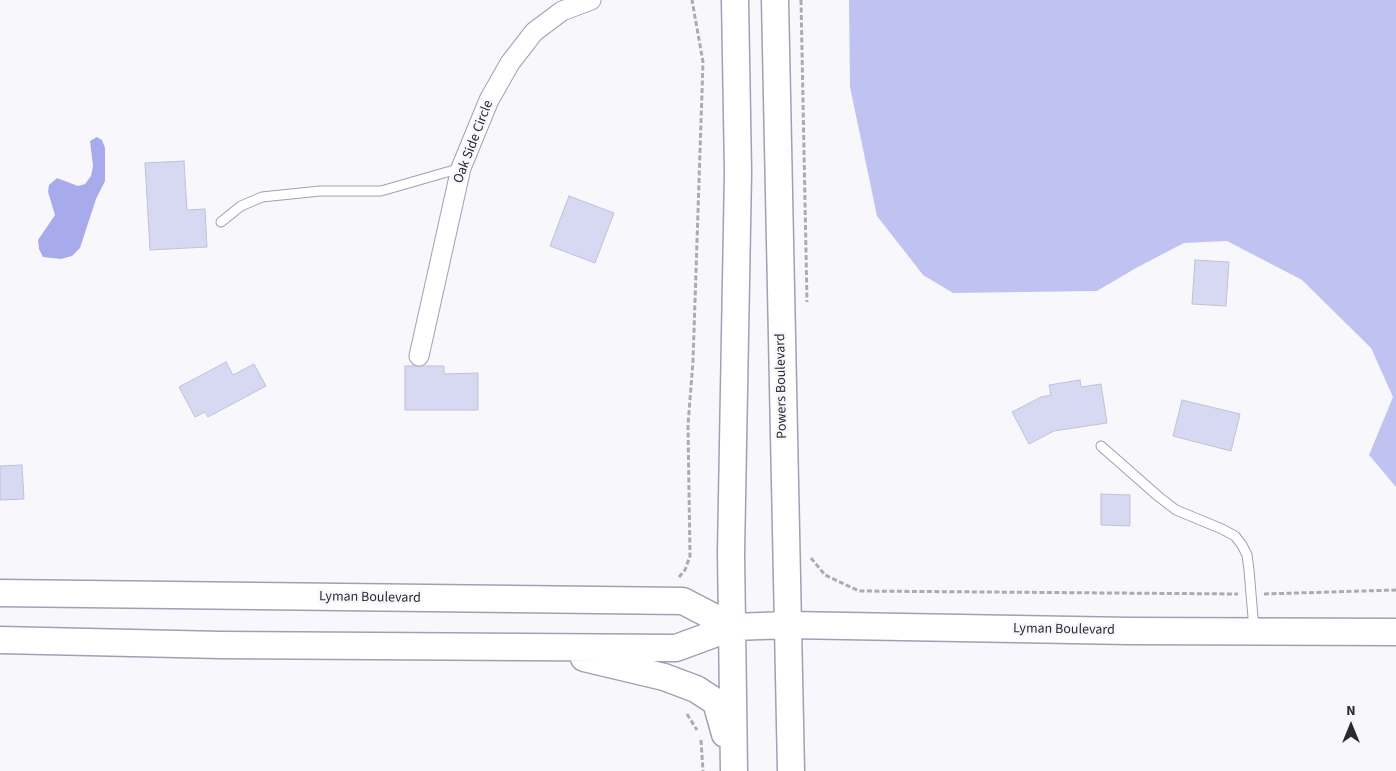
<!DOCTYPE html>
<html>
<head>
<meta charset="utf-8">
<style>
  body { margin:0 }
  #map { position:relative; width:1396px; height:771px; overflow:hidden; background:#f8f8fc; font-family:"Source Sans 3",sans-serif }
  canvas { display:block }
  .north { position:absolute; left:1326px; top:701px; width:50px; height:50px; -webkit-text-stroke:4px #f8f8fc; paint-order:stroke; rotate:0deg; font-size:14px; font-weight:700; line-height:20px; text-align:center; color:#2a2a32 }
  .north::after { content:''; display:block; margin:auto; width:18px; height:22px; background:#2a2a32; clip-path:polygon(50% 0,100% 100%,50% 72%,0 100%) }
</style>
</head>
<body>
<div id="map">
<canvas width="1396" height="771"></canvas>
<div class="north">N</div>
</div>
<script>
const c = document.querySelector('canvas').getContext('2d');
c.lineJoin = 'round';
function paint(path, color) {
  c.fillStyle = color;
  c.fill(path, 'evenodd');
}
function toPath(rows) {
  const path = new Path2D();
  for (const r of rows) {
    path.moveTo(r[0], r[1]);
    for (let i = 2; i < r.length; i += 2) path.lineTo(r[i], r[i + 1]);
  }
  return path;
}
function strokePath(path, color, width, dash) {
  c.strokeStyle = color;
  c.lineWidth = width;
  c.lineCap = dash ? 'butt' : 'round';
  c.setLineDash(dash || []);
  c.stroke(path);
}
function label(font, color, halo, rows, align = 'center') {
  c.font = font + ' "Source Sans 3",sans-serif';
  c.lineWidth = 5;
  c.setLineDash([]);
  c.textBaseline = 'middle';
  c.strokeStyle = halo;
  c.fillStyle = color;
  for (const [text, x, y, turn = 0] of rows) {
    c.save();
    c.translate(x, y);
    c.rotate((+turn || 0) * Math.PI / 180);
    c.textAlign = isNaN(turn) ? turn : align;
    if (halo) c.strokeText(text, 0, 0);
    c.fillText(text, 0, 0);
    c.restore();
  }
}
const green = toPath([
  [849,0,1396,0,1396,487,1369,455,1393,397,1371,348,1302,280,1227,241,1184,243,1136,268,1097,291,953,293,923,275,877,216,850,87]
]);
const water = toPath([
  [97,137,102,140,105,148,105,181,96,199,80,248,72,256,61,259,43,257,39,249,38,240,55,215,48,192,49,185,57,178,78,186,85,184,91,176,93,166,90,141]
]);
const building = toPath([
  [184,161,187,210,205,209,207,247,150,250,145,163,184,161],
  [569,196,614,213,595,263,550,246,569,196],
  [1195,260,1229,262,1226,306,1192,304,1195,260],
  [226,362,233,375,254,364,266,386,208,417,205,412,195,417,179,387,226,362],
  [405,366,444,366,444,374,478,373,478,410,405,410,405,366],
  [1080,380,1081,387,1101,384,1107,423,1054,431,1029,444,1012,412,1041,397,1051,395,1049,385,1080,380],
  [1182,400,1240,414,1231,451,1173,436,1182,400],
  [22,465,24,499,0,500,0,466,22,465],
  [1101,494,1130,495,1130,526,1101,525,1101,494]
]);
const path = toPath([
  [801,0,807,302],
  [811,558,825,575,859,591,1238,594],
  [679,577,685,570,690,556,688,425,693,361,703,62,692,0],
  [1264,594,1396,590],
  [687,714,697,730],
  [701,740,703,771]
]);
const lane = toPath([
  [221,222,241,206,262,197,320,191,381,191,461,168],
  [1101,446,1159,497,1176,510,1222,529,1235,536,1242,545,1247,555,1249,570,1254,629]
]);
const street = toPath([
  [419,356,461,168,489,100,510,63,534,32,562,11,591,0]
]);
const secondary = toPath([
  [775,0,791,771],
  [0,593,683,601,733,627],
  [0,640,221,645,676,648,733,627,789,625,1129,631,1396,632],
  [584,658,664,677,696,689,716,702,725,734],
  [734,771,731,553,738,172,735,0]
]);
const streetNames = [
  ["Oak Side Circle",474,142,-69],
  ["Powers Boulevard",782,386,-91],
  ["Lyman Boulevard",370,598,1],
  ["Lyman Boulevard",1064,630,1]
];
paint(green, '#c0c3f2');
paint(water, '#a8abeb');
paint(building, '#d7d9f3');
strokePath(building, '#bfc1d5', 1);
strokePath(lane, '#9fa0b4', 11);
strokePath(street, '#9fa0b4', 21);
strokePath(secondary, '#9fa0b4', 29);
strokePath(path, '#ababb1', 3, [5, 2.5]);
strokePath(lane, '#fff', 9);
strokePath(street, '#fff', 19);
strokePath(secondary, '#fff', 26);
label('14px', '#2a2a32', '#f8f8fc', streetNames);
</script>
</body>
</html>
